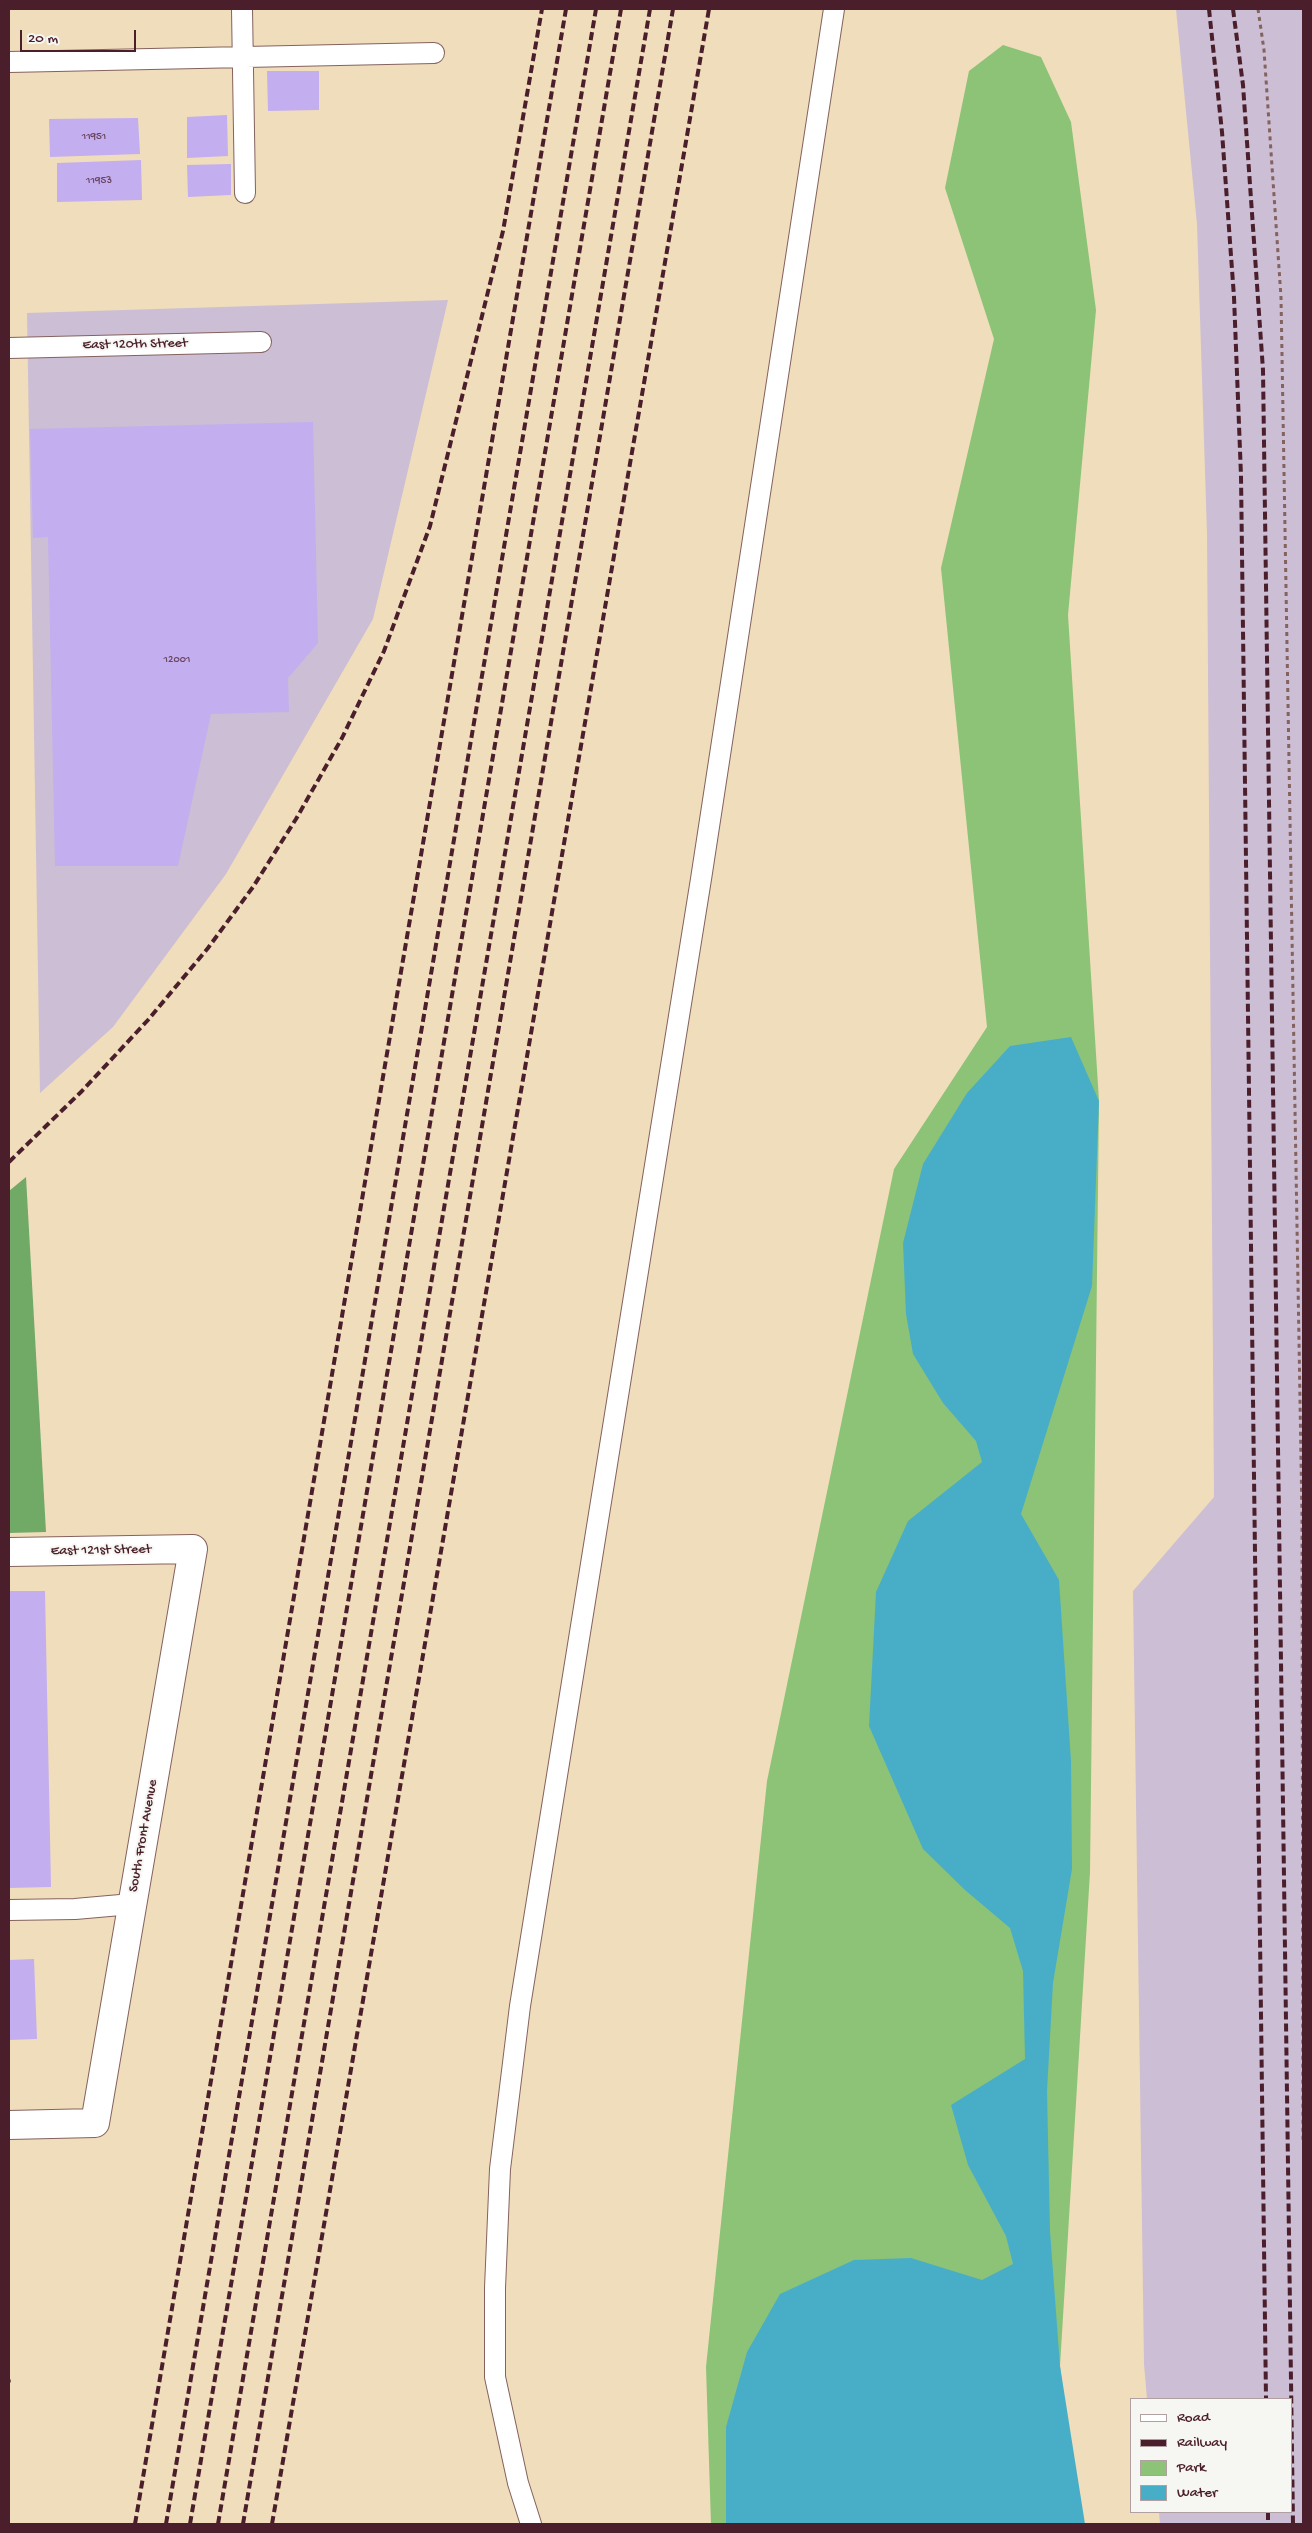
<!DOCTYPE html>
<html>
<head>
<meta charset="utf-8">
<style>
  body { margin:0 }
  #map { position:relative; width:1312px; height:2533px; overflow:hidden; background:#f0ddbc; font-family:"Gochi Hand",sans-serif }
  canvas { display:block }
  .frame { position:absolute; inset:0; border:10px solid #4a1f2b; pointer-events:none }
  .legend { position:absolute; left:1130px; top:2398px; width:162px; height:115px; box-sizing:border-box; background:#f6f6f2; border:1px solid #b1a0a2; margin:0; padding:6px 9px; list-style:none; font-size:15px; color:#4a1f2b }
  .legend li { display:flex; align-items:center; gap:10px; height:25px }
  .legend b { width:25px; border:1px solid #b1a0a2 }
  .scale { position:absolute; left:20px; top:30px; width:116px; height:22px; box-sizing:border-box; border:2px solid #4a1f2b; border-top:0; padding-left:6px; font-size:15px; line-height:18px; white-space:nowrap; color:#4a1f2b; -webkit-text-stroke:4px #f6f6f2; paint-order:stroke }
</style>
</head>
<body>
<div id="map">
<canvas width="1312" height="2533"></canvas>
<div class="frame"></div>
<ul class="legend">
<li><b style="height:6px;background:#fff"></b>Road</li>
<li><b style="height:6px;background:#4a1f2b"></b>Railway</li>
<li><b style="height:14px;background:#8cc376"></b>Park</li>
<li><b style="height:14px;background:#48aec8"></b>Water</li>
</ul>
<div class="scale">20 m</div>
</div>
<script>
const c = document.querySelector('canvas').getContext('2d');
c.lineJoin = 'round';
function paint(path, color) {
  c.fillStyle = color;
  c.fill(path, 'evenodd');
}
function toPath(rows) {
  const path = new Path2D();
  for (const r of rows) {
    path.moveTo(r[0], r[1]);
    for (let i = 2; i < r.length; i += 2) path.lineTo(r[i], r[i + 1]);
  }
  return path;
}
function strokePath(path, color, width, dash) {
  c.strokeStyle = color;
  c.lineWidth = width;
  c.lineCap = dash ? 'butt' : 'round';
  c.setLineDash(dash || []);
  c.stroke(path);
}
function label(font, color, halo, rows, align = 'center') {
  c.font = font + ' "Gochi Hand",sans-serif';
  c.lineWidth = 4;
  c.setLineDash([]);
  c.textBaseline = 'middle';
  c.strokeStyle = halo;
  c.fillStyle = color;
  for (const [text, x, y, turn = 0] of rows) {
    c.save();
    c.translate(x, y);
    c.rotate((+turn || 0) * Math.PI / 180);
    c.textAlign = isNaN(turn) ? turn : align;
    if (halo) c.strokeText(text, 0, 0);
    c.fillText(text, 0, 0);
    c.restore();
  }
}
const industrial = toPath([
  [1176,9,1303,9,1303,2524,1160,2524,1159,2512,1291,2512,1291,2399,1147,2399,1144,2364,1133,1591,1214,1497,1207,533,1197,224],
  [448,300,373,619,226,874,113,1027,40,1093,27,313]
]);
const green = toPath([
  [1003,45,1041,57,1071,122,1096,310,1068,615,1099,1101,1090,1872,1060,2366,1079,2524,711,2524,706,2367,767,1781,894,1169,987,1027,941,568,994,339,945,188,969,71]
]);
const forest = toPath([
  [26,1177,46,1532,9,1533,9,1191]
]);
const water = toPath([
  [1071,1037,1099,1101,1092,1286,1021,1514,1059,1580,1071,1761,1072,1869,1053,1983,1047,2091,1050,2231,1060,2366,1085,2524,726,2524,726,2427,747,2352,780,2294,854,2260,911,2258,982,2280,1013,2264,1006,2236,968,2165,951,2105,1025,2059,1023,1971,1010,1928,965,1890,923,1849,869,1726,876,1592,908,1521,982,1462,976,1441,943,1403,913,1354,906,1314,903,1243,923,1164,967,1093,1010,1046]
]);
const building = toPath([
  [267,71,319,71,319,110,268,111],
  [227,115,228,156,187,158,187,117],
  [138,118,140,154,50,157,49,119],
  [141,160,142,200,57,202,57,163],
  [231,164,231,195,188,197,187,165],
  [313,422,318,643,288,678,289,712,211,714,178,866,55,866,48,537,33,538,30,429],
  [9,1591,45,1591,51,1887,9,1888],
  [34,1959,37,2039,9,2040,9,1960]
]);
const path = toPath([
  [1258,9,1264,50,1281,297,1302,1516,1303,2143],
  [9,2381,11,2381]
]);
const lane = toPath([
  [242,9,245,193],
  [9,62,434,53],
  [9,348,261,342],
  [9,1910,75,1909,132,1904],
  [531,2524,518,2483,495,2377,495,2288,500,2169,520,2006,701,879,834,9]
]);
const street = toPath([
  [9,1552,193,1549,95,2123,9,2125]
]);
const rail = toPath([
  [1209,9,1222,132,1234,297,1241,476,1266,2399],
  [1233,9,1243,85,1263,370,1293,2524],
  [9,1162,82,1091,148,1020,208,948,253,887,296,819,342,738,384,651,430,526,503,231,542,9],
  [1268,2512,1268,2524],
  [135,2524,566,9],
  [166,2524,596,9],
  [190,2524,621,9],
  [218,2524,650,9],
  [243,2524,673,9],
  [272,2524,709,9]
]);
const numberNames = [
  ["11951",94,137],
  ["11953",99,181],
  ["12001",177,660]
];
const streetNames = [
  ["East 120th Street",135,345,-1],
  ["East 121st Street",101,1551,-1],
  ["South Front Avenue",144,1836,-80]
];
paint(industrial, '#ccbed4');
paint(green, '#8cc376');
paint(forest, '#71a967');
paint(water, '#48aec8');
paint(building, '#c3aeef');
strokePath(lane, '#84625e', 22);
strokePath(street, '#84625e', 30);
strokePath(path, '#84625e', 3, [4, 4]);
strokePath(lane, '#fff', 20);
strokePath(street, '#fff', 28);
strokePath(rail, '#4a1f2b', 4, [8, 4]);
label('11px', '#68435c', null, numberNames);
label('14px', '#4a1f2b', '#f6f6f2', streetNames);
</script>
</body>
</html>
